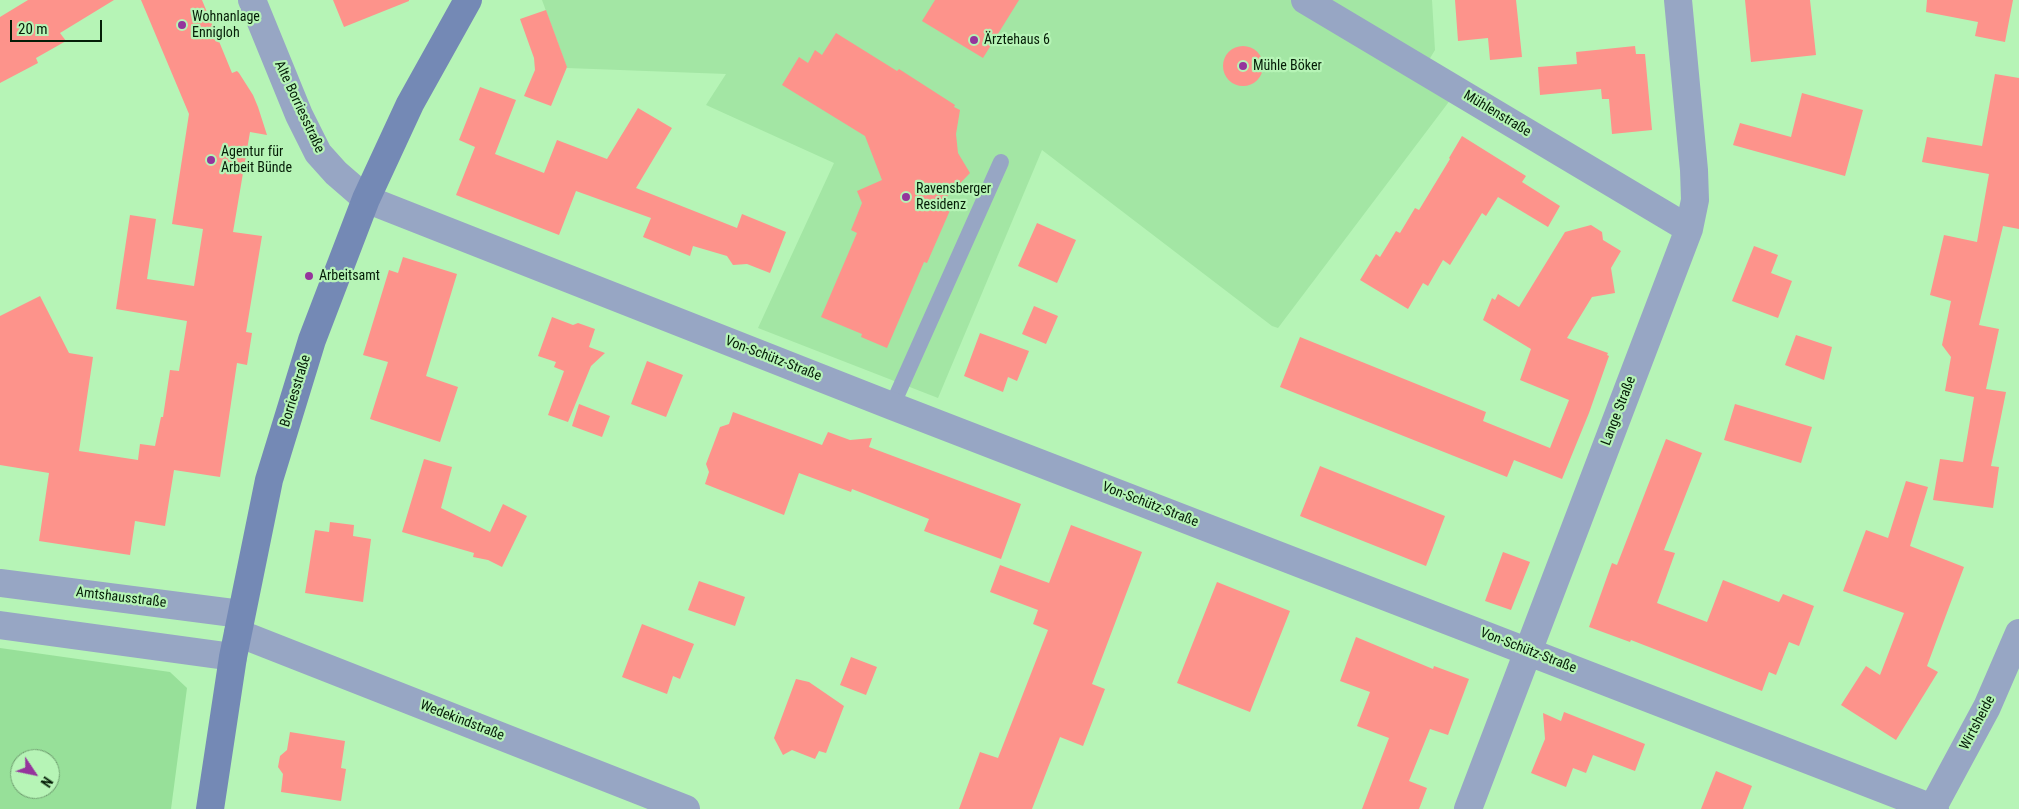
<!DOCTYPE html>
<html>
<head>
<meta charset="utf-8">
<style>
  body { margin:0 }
  #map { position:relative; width:2019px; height:809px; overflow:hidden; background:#b6f4b6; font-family:"Roboto Condensed",sans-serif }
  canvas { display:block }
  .north { position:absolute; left:10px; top:749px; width:50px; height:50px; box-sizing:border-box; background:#b6f4b6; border:1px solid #6f9e70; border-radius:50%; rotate:124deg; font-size:14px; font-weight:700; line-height:20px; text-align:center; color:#051d07 }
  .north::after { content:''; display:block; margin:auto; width:18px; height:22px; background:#95349c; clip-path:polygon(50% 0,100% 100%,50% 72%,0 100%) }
  .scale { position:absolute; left:10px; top:20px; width:92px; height:22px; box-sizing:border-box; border:2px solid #051d07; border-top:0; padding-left:6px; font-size:15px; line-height:18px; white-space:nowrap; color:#051d07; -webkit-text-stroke:4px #b6f4b6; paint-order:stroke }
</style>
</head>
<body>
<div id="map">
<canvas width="2019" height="809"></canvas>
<div class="north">N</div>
<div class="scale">20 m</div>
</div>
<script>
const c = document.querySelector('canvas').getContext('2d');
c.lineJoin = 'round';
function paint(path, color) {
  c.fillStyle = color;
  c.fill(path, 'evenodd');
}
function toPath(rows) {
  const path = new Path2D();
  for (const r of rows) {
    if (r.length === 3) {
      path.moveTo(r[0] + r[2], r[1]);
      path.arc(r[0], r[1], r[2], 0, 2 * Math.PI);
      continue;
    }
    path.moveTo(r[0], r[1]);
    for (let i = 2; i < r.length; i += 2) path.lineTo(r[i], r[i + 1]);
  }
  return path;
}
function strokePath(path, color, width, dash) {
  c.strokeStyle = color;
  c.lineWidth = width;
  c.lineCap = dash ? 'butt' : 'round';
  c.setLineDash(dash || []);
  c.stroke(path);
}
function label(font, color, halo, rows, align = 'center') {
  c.font = font + ' "Roboto Condensed",sans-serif';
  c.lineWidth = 4.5;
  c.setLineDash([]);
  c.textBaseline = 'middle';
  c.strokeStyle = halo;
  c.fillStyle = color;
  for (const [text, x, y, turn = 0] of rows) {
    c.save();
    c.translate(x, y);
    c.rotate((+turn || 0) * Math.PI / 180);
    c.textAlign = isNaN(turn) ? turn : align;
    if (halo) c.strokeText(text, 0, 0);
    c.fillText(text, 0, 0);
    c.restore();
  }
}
const built = toPath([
  [542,0,1432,0,1435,50,1418,78,1451,99,1278,328,1272,326,1042,150,938,398,758,328,834,163,706,105,726,74,567,68]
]);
const green = toPath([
  [0,648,170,672,187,688,171,809,0,809],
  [20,759,50,759,50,789,20,789]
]);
const building = toPath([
  [28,0,114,0,60,33,66,41,36,58,38,63,0,83,0,17],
  [141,0,202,0,232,73,237,71,239,73,253,95,258,107,267,135,250,132,233,232,262,236,246,332,252,333,247,365,237,363,220,477,174,470,165,526,135,521,130,555,39,541,49,473,0,465,0,316,40,296,69,353,93,357,79,451,138,460,140,444,155,446,161,417,163,417,170,370,179,371,187,321,116,309,130,215,156,219,147,279,194,286,203,229,172,224,189,114],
  [333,0,409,0,409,1,344,27],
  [935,0,1019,0,983,58,922,21],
  [1455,0,1516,0,1522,57,1490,60,1488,38,1458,41],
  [1745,0,1810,0,1816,55,1751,62],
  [1927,0,2013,0,2005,42,1975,36,1978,22,1926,12],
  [546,10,567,67,551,106,524,96,535,70,534,58,520,19],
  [836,33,897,71,899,69,955,105,954,107,960,110,956,134,958,153,970,173,941,203,951,208,927,263,924,262,887,348,861,337,862,334,821,317,857,233,851,230,862,203,857,191,882,180,865,136,782,85,799,57,808,63,815,50,822,55],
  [1243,66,20],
  [1635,46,1636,54,1645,54,1652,130,1612,134,1609,99,1602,99,1601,89,1540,95,1538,67,1577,64,1576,52],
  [1995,74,2019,78,2019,229,2003,226,1979,325,1999,329,1986,389,2006,392,1991,466,1999,467,1993,508,1933,500,1940,459,1963,462,1974,397,1945,391,1951,357,1942,345,1951,301,1930,295,1944,235,1977,242,1989,174,1922,162,1927,137,1982,146],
  [480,87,516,100,495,154,544,173,557,140,607,159,638,108,672,128,636,188,737,228,742,214,786,232,770,273,747,264,733,265,727,256,693,246,690,256,643,237,651,218,576,191,559,235,456,195,475,147,459,140],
  [1802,93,1863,110,1845,176,1733,145,1740,123,1791,137],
  [1462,136,1526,176,1522,182,1560,206,1548,227,1498,197,1486,216,1482,213,1450,265,1443,260,1428,286,1423,283,1408,309,1360,280,1376,254,1380,257,1396,231,1400,233,1415,208,1419,210,1450,159,1449,158],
  [1037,223,1076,240,1057,283,1018,266],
  [1591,225,1602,232,1603,240,1621,251,1611,268,1615,293,1592,297,1567,338,1608,353,1607,355,1609,356,1589,413,1562,479,1514,460,1507,477,1280,387,1300,337,1486,412,1483,421,1550,448,1569,400,1520,380,1531,349,1483,320,1492,298,1495,300,1498,294,1519,307,1565,232],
  [1754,246,1778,255,1771,273,1792,281,1778,318,1732,301],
  [403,257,457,274,426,376,458,387,440,442,370,419,388,362,363,355,389,270,398,273],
  [1034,306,1058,316,1046,344,1022,334],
  [552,317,573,325,578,323,595,329,589,347,605,353,591,366,568,422,548,415,564,371,554,367,556,362,538,356],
  [980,333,1029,351,1017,381,1008,377,1003,392,964,376],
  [1796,335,1832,347,1824,380,1785,365],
  [647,361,683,375,666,417,631,404],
  [579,404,610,416,602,437,572,426],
  [1735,404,1812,427,1801,463,1724,440],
  [733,412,822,445,828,432,850,440,872,438,869,447,1021,504,1001,559,924,531,929,519,852,489,851,492,799,473,784,515,705,484,709,472,706,464,720,427,729,424],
  [1666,439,1702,453,1664,550,1675,553,1657,603,1707,622,1723,580,1779,602,1783,594,1814,606,1799,646,1789,642,1776,675,1769,672,1762,691,1631,640,1630,642,1589,627,1612,563,1617,565],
  [424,459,452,467,441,508,490,532,503,504,527,516,502,567,488,560,473,557,474,553,402,532],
  [1320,466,1445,516,1426,566,1300,516],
  [1906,481,1928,487,1910,546,1964,567,1927,666,1938,672,1896,740,1841,705,1866,666,1880,675,1904,613,1843,591,1866,530,1888,538],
  [330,522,354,525,353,536,371,539,363,602,305,593,315,530,329,532],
  [1071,525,1142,552,1092,684,1105,689,1083,746,1060,737,1032,809,959,809,980,752,998,758,1048,630,1033,624,1038,610,990,592,1000,565,1049,583],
  [1503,552,1530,562,1511,610,1485,601],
  [699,581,745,597,735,626,688,610],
  [1217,582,1290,611,1250,712,1177,683],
  [642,624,694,644,680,679,673,676,667,694,622,677],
  [1356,637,1433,669,1434,666,1469,679,1448,735,1430,729,1409,781,1427,788,1419,809,1362,809,1389,738,1357,726,1370,692,1340,681],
  [851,657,877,667,866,695,840,685],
  [796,679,809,682,844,706,826,753,819,751,815,759,792,750,783,755,774,738],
  [1564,712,1645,744,1635,771,1593,755,1586,773,1573,768,1566,787,1531,773,1545,739,1543,713,1561,721],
  [290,732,345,741,341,768,346,769,341,801,281,792,283,774,278,767,280,756,287,750],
  [1716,771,1752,786,1743,809,1701,809]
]);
const lane = toPath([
  [892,406,1001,162]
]);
const street = toPath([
  [252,0,299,115,318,153,336,173,366,199,892,406,1935,809],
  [1305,0,1689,229],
  [0,583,241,614],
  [0,625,233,657],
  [238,633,686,809],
  [1468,809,1689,229,1695,200,1694,170,1678,0],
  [1932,809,1987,707,2019,633]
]);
const secondary = toPath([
  [210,809,233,657,269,480,312,340,366,199,410,104,468,0]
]);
const markers = [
  [182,25,5,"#95349c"],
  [974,40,5,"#95349c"],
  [1243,66,5,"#95349c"],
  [211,160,5,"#95349c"],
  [906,197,5,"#95349c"],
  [309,276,5,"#95349c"]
];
const poiNames = [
  ["Wohnanlage",192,17],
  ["Ennigloh",192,33],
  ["Ärztehaus 6",984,40],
  ["Mühle Böker",1253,66],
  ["Agentur für",221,152],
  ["Arbeit Bünde",221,168],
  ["Ravensberger",916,189],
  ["Residenz",916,205],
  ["Arbeitsamt",319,276]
];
const streetNames = [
  ["Alte Borriesstraße",299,107,65],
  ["Mühlenstraße",1497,114,31],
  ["Von-Schütz-Straße",773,359,21],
  ["Borriesstraße",296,391,-73],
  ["Lange Straße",1619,411,-69],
  ["Von-Schütz-Straße",1150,505,21],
  ["Amtshausstraße",121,598,7],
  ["Von-Schütz-Straße",1528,651,21],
  ["Wedekindstraße",462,721,21],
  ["Wirtsheide",1978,723,-62]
];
paint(built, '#a3e6a4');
paint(green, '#97e099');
paint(building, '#fd938b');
strokePath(lane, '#97a6c4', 16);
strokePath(street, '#97a6c4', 28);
strokePath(secondary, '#7489b5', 28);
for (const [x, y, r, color] of markers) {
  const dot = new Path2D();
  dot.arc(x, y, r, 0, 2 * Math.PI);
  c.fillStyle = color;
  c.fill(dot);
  strokePath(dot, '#b6f4b6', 2);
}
label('14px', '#051d07', '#b6f4b6', poiNames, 'left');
label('14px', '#051d07', '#b6f4b6', streetNames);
</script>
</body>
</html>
